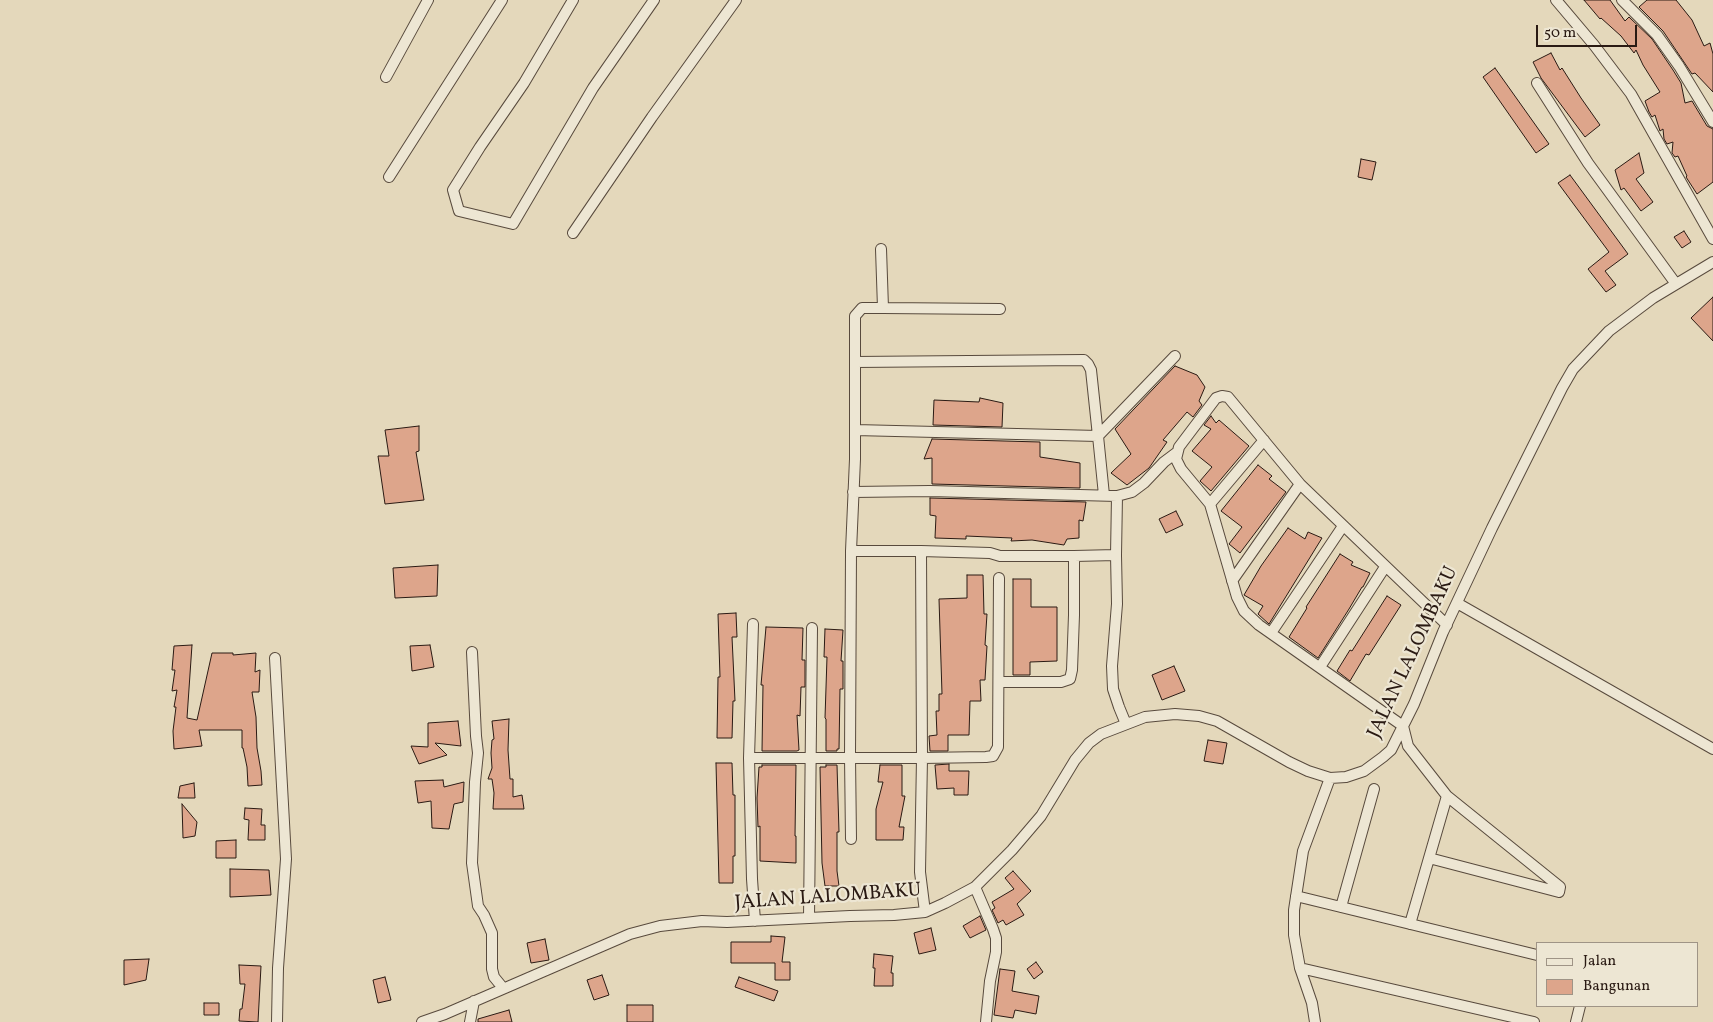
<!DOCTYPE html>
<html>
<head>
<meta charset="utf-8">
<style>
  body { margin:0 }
  #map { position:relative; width:1713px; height:1022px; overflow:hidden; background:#e4d8bb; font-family:Vollkorn,serif }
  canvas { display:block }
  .legend { position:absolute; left:1536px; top:942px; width:162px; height:65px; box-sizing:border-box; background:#ede6d3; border:1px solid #9f9486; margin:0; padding:6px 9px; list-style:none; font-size:15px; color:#2a1a13 }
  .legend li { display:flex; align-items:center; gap:10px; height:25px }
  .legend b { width:25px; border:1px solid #9f9486 }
  .scale { position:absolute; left:1536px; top:25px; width:101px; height:22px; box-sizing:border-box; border:2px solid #2a1a13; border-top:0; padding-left:6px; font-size:15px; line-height:18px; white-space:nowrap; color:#2a1a13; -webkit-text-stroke:4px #ede6d3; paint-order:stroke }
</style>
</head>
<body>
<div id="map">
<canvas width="1713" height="1022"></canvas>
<ul class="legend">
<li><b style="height:6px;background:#ede6d3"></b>Jalan</li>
<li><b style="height:14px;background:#dda58b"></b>Bangunan</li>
</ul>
<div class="scale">50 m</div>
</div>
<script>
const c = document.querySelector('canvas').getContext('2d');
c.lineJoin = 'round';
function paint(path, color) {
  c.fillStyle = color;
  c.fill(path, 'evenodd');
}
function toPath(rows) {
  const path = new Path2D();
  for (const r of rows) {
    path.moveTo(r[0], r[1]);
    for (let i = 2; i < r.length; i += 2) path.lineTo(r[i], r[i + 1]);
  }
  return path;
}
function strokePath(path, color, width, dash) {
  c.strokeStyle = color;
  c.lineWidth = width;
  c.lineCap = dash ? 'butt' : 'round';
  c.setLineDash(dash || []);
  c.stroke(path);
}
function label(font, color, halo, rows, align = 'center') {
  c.font = font + ' Vollkorn,serif';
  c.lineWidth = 4.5;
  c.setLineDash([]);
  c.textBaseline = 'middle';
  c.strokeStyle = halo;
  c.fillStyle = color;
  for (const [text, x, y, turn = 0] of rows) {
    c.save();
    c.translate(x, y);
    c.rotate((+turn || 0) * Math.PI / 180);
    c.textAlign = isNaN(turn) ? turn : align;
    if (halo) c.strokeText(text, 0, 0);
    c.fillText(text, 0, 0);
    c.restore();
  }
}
const building = toPath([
  [1584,0,1610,0,1625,21,1629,17,1652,39,1673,70,1681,83,1685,103,1692,101,1707,126,1713,129,1713,182,1697,194,1686,177,1687,176,1678,156,1675,157,1672,153,1673,142,1667,144,1664,139,1663,129,1660,131,1655,115,1652,117,1649,112,1645,101,1660,92,1643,65,1636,50,1634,53,1621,36,1601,18,1600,19,1584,0],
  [1647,0,1676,0,1692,20,1704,46,1710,43,1713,54,1713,92,1695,73,1692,74,1663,31,1639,7,1647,0],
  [1551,53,1560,70,1562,68,1581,98,1600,125,1585,137,1541,78,1533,62,1551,53],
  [1495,68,1549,144,1536,153,1483,77,1495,68],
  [1639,153,1644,173,1636,179,1653,202,1641,211,1624,188,1621,190,1615,170,1639,153],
  [1361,159,1376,162,1372,180,1358,177,1361,159],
  [1570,175,1628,254,1605,271,1616,285,1606,292,1588,269,1609,252,1558,183,1570,175],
  [1684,231,1691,242,1682,248,1674,237,1684,231],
  [1713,297,1713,341,1691,318,1713,297],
  [1175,366,1197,375,1205,387,1199,401,1202,405,1193,417,1187,412,1163,440,1167,442,1149,468,1127,485,1111,473,1131,454,1115,429,1175,366],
  [980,398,1003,403,1002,427,933,425,934,400,979,402,980,398],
  [1211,416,1216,423,1219,420,1249,446,1211,491,1200,481,1212,467,1192,451,1211,429,1204,425,1211,416],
  [419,426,419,451,416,452,424,500,385,504,378,456,389,456,385,430,419,426],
  [932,439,1040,442,1040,457,1080,463,1080,488,932,484,932,458,924,459,932,439],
  [1258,465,1272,476,1269,479,1286,492,1240,553,1229,544,1242,527,1221,511,1258,465],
  [930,498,1086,502,1083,521,1079,520,1079,538,1067,539,1064,545,1032,540,1011,541,1012,538,966,536,966,539,935,538,936,516,930,515,930,498],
  [1176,511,1183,525,1166,533,1159,519,1176,511],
  [1288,528,1305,539,1308,532,1322,538,1269,624,1258,614,1263,606,1244,595,1261,566,1288,528],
  [1340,554,1353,562,1351,565,1370,573,1363,587,1362,587,1349,609,1318,658,1289,637,1307,608,1306,607,1340,554],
  [438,565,437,596,395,598,393,568,438,565],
  [967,575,983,575,984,614,987,614,985,645,987,646,985,680,980,680,981,701,970,701,969,735,948,735,948,751,930,751,929,736,937,735,936,711,939,711,939,694,942,694,939,599,967,598,967,575],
  [1013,579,1031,579,1031,607,1057,607,1057,661,1030,662,1030,675,1013,675,1013,579],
  [1387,596,1401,605,1369,655,1366,654,1350,681,1337,671,1350,650,1352,651,1387,596],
  [736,613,737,637,732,637,735,701,733,701,732,738,717,738,718,677,720,677,718,614,736,613],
  [766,627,803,628,802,660,805,660,805,687,801,687,800,716,797,715,799,750,797,751,762,751,763,685,761,685,766,627],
  [825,629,843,630,841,661,843,661,843,689,840,689,839,749,837,749,837,751,826,751,826,719,825,718,827,657,824,657,825,629],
  [192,645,187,718,197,720,212,653,233,653,233,655,256,653,255,672,260,670,259,692,252,692,256,717,257,748,261,771,262,785,248,786,247,767,243,748,242,748,242,730,199,730,202,746,174,749,173,731,176,707,174,707,177,690,172,691,175,670,172,670,174,646,192,645],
  [430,645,434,667,412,671,410,646,430,645],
  [1174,666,1185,691,1162,700,1152,675,1174,666],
  [509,719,508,750,510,779,513,779,513,797,522,795,524,809,493,809,494,793,492,779,488,779,492,768,491,753,492,740,494,739,492,721,509,719],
  [458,721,461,746,435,743,447,755,419,764,411,746,428,747,428,723,458,721],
  [1208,740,1227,743,1223,764,1204,761,1208,740],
  [716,763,732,763,733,795,735,795,735,856,733,856,733,883,719,883,716,763],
  [949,764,949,771,969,771,968,795,954,795,954,788,937,789,935,765,949,764],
  [762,765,796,765,795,836,796,836,796,863,760,861,760,826,758,827,757,798,759,767,762,767,762,765],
  [826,765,837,765,839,832,837,832,837,871,839,886,825,886,822,863,820,767,826,767,826,765],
  [880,765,902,765,902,796,905,796,899,827,904,827,903,840,876,840,876,809,883,782,878,782,880,765],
  [443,780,444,787,464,782,463,802,454,804,449,829,432,828,431,801,418,803,415,781,443,780],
  [194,783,195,798,178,798,180,786,194,783],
  [182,804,197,822,195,836,183,838,182,804],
  [245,808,262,809,261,825,265,825,265,840,248,840,249,820,244,819,245,808],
  [236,840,236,858,216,858,216,841,236,840],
  [230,869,269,870,271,895,230,897,230,869],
  [1013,871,1031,891,1017,904,1024,915,1006,925,1003,920,998,923,992,910,995,908,992,902,1014,889,1005,878,1013,871],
  [980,916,986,930,970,938,963,926,980,916],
  [931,928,936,950,919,954,914,933,931,928],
  [771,936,785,937,782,962,790,962,790,980,775,980,775,963,731,963,731,942,771,942,771,936],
  [545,939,549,960,531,963,527,943,545,939],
  [874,954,893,956,891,973,893,973,893,986,874,986,875,968,873,968,874,954],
  [149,959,146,980,124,985,124,960,149,959],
  [1036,962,1043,972,1034,979,1027,969,1036,962],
  [239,965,261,966,258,1022,239,1021,240,1009,242,1009,245,984,240,984,239,965],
  [1000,969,1015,971,1012,991,1039,996,1036,1014,1015,1010,1013,1018,994,1015,1000,969],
  [602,975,609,995,594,1000,587,980,602,975],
  [385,977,391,1000,378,1003,373,980,385,977],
  [739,977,778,991,774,1001,735,987,739,977],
  [204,1003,219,1003,219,1015,204,1015,204,1003],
  [627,1005,653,1005,653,1022,627,1022,627,1005],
  [509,1010,512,1022,478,1022,478,1019,509,1010]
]);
const minor = toPath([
  [573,0,524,83,480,147,453,190,459,211,513,224,593,88,654,0],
  [1556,0,1594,45,1631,94,1713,239],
  [1622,0,1657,35,1679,66,1713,122],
  [386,77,428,0],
  [1537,83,1588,163,1676,284],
  [389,177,502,0],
  [573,233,652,117,736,0],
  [883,308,1000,309],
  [855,362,1084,360,1088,364,1091,370,1098,436],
  [855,430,1098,436,1104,495],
  [1098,436,1175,356],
  [853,492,930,491,1117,496,1132,492,1144,483,1164,462,1176,453],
  [1210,504,1264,440],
  [851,551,850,757,851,839],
  [921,551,990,553,1000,556,1074,556,1074,615,1072,670,1070,679,1061,682,999,682],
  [1116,555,1117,604,1112,666,1113,689,1119,707,1126,724],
  [1074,556,1116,555,1117,496],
  [1232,581,1300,484],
  [1457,603,1713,749],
  [753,624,749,758,752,879,755,921],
  [1271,633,1343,526],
  [472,652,476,736,478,753,475,782,472,863,478,906,484,915,492,933,492,969,494,977,503,988],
  [275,658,286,859,278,968,277,1022],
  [1320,667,1385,567],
  [749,758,922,758,921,551,851,551,855,459,855,316,862,308,883,308,881,249],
  [1429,858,1559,892,1560,887,1447,796,1408,746,1403,726,1259,625,1244,611,1237,597,1210,504,1181,469,1176,459,1179,447,1216,398,1222,396,1228,397,1300,484,1447,625],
  [975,887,993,929,996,938,996,952,990,981,986,1022],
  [1296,896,1537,955],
  [1341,907,1374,789],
  [925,912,920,872,922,758,986,757,993,756,998,747,999,578],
  [809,918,812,628],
  [1410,924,1447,796],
  [1300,968,1534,1022],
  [422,1022,445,1014,630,934,660,926,702,921,727,922,850,916,894,915,925,912,945,903,975,887,1012,850,1041,816,1075,760,1089,743,1101,734,1145,717,1175,714,1199,716,1217,721,1289,762,1308,771,1330,778,1346,777,1364,771,1383,757,1391,750,1414,704,1443,632,1492,528,1562,388,1573,369,1609,331,1653,298,1713,262],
  [470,1022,474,1001],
  [1315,1022,1312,1003,1300,968,1294,935,1294,910,1303,851,1330,778],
  [1576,1022,1580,1006]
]);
const streetNames = [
  ["JALAN LALOMBAKU",1414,653,-65],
  ["JALAN LALOMBAKU",828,898,-4]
];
paint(building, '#dda58b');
strokePath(building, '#2a1a13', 1);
strokePath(minor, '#584a3d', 12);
strokePath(minor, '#ede6d3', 10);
label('20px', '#2a1a13', '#ede6d3', streetNames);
</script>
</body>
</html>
